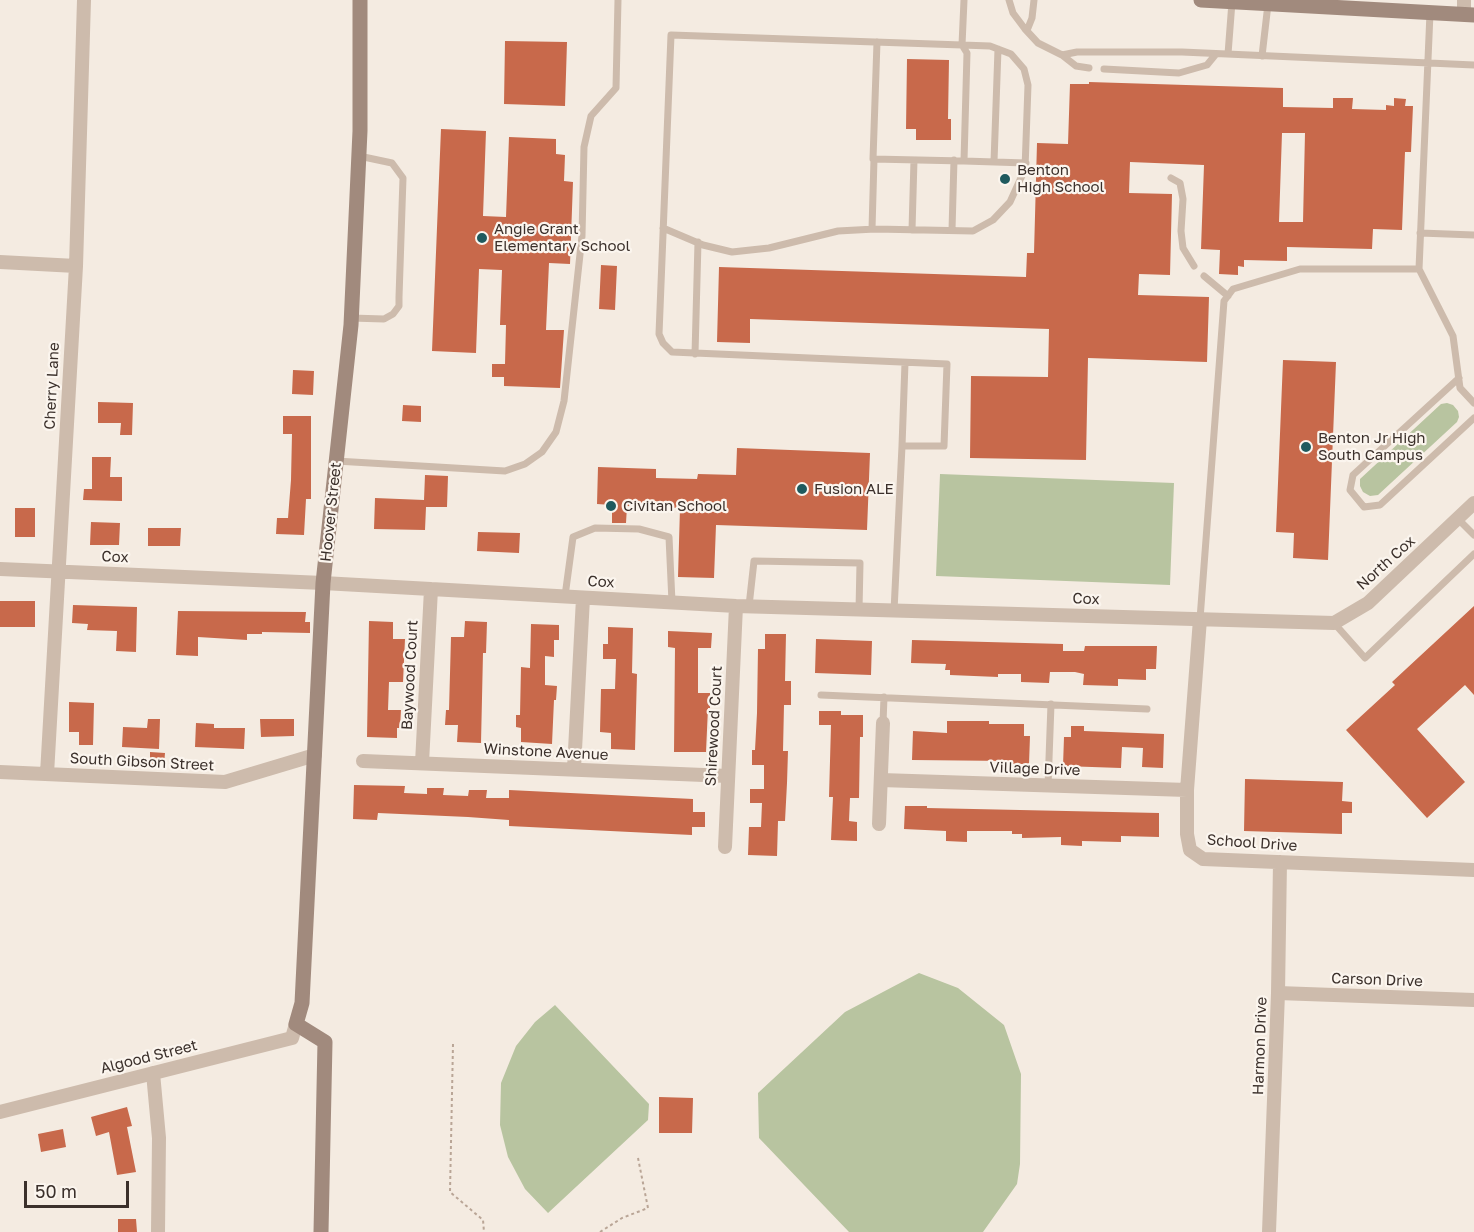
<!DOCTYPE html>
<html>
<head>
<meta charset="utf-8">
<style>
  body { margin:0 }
  #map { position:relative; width:1474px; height:1232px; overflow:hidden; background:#f4ebe1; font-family:"Golos Text",sans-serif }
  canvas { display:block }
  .scale { position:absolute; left:24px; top:1181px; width:105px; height:27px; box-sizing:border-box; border:3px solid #3b302b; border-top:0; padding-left:8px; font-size:18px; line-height:21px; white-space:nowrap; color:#3b302b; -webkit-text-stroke:4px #fbf5ee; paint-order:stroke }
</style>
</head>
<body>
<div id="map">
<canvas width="1474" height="1232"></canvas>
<div class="scale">50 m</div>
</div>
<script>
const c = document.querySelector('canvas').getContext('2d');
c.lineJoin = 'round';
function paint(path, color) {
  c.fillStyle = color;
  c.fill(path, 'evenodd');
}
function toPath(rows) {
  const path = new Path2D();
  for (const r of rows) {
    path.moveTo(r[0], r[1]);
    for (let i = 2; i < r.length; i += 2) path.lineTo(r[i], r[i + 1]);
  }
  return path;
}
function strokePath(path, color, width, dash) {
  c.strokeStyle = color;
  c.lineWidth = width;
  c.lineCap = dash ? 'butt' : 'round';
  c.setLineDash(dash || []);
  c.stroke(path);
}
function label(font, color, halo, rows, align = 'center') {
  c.font = font + ' "Golos Text",sans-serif';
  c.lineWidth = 4.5;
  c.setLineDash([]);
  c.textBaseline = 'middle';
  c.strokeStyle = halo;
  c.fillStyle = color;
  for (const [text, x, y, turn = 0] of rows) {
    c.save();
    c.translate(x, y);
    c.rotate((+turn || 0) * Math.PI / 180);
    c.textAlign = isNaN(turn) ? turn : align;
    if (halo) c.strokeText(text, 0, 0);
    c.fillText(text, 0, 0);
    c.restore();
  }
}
const green = toPath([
  [1447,403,1453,405,1458,411,1459,417,1457,422,1378,495,1370,496,1363,492,1360,486,1360,479,1441,404],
  [940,474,1174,483,1170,585,936,576],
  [919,973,958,988,1004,1025,1021,1074,1020,1164,1017,1184,983,1232,849,1232,759,1138,758,1093,845,1012],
  [555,1005,649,1104,648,1120,548,1213,525,1189,508,1157,500,1125,501,1083,516,1046,535,1022]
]);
const building = toPath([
  [505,41,567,42,565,106,504,104],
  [907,59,949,60,948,119,951,119,951,140,916,140,916,129,906,129],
  [1089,82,1283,88,1283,107,1333,108,1333,98,1353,98,1352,109,1386,110,1386,105,1394,106,1394,98,1406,99,1405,106,1413,106,1411,152,1405,152,1402,230,1373,229,1372,249,1287,247,1287,261,1244,260,1244,267,1238,266,1238,275,1219,274,1220,250,1201,249,1204,165,1130,162,1129,193,1172,194,1170,275,1139,274,1138,295,1209,297,1207,362,1088,358,1086,460,970,458,971,376,1048,377,1049,329,750,319,750,343,717,342,719,267,1026,277,1027,253,1034,253,1037,143,1068,144,1070,84,1089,84],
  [1282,133,1305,133,1303,222,1279,222],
  [441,129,486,131,483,216,506,217,509,137,556,139,556,154,565,155,564,181,573,182,570,264,549,263,546,330,564,330,560,388,504,386,504,377,492,377,492,364,505,364,506,325,500,325,502,270,479,269,476,353,432,351],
  [601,265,617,266,615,310,599,309],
  [1283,360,1336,362,1328,560,1293,558,1294,533,1276,532],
  [293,370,314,371,313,395,292,394],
  [98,402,133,403,132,435,120,435,121,423,98,423],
  [403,405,421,406,421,422,402,421],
  [283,416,311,416,311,499,306,499,304,535,276,534,277,518,288,518,291,480,292,434,283,434],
  [737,448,870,453,867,530,716,525,714,578,678,577,680,508,627,506,626,523,612,523,612,505,597,504,598,467,656,469,656,478,697,479,698,474,736,475],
  [92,457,111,457,110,477,122,477,122,501,83,500,84,489,92,489],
  [425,475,448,476,447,507,426,507,425,530,374,529,375,498,424,500],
  [15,508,35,508,35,537,15,537],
  [91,522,120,523,119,545,90,545],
  [148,528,181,528,180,546,148,546],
  [478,532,520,533,519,553,477,551],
  [0,601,35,601,35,627,0,627],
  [73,605,137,607,136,652,116,651,117,631,87,630,88,624,72,623],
  [1474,606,1474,695,1465,685,1417,729,1465,782,1427,818,1346,730,1395,685,1392,682],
  [178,611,306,612,305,622,310,622,310,633,262,632,262,634,247,634,247,640,198,637,198,656,176,655],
  [369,621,393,622,393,639,405,639,403,682,389,682,388,710,401,710,400,728,397,728,397,738,367,737],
  [465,621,487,622,486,653,483,653,481,743,457,742,458,725,445,725,446,710,449,710,451,637,464,637],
  [531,624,559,625,559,640,554,640,554,657,545,656,545,685,557,686,556,700,554,700,552,744,521,742,521,728,516,727,516,715,520,715,521,667,530,668],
  [608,627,633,628,632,673,637,674,635,750,611,749,611,733,600,732,601,689,615,689,616,659,603,659,603,644,608,644],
  [668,631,712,633,711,648,698,648,698,693,710,693,710,708,708,708,706,752,674,752,675,648,668,647],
  [765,634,786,634,785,681,791,681,791,705,784,705,783,751,788,751,787,783,785,821,778,821,777,856,748,855,749,827,761,827,762,803,750,803,750,789,764,789,764,765,752,765,752,750,755,750,757,713,758,649,765,649],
  [816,639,872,641,871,675,815,673],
  [912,640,1063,644,1063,651,1084,651,1085,646,1157,646,1156,669,1146,669,1146,680,1118,679,1118,686,1083,685,1084,674,1075,672,1050,672,1049,683,1021,682,1021,674,998,674,998,677,950,675,950,670,945,670,946,664,911,663],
  [69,702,94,703,93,745,79,745,79,732,69,732],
  [819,711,841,711,841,715,863,715,863,737,860,737,859,798,850,798,849,821,857,822,857,841,831,840,833,797,829,797,831,725,819,725],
  [148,719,160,719,159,749,122,747,123,727,147,728],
  [260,719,294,719,294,736,261,737],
  [947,721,989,721,989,724,1024,724,1024,736,1030,736,1029,764,1009,764,1009,761,912,760,913,731,947,733],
  [196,723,214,724,214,728,245,728,244,749,195,747],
  [1071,726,1084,726,1084,731,1164,734,1163,768,1142,767,1143,748,1122,747,1121,768,1063,766,1064,737,1071,737],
  [150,752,165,753,164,765,150,765],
  [1245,779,1343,782,1342,801,1352,802,1352,813,1342,813,1342,834,1244,831],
  [354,785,405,786,404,793,427,794,427,788,444,788,443,795,468,796,469,790,487,790,486,798,509,798,509,790,693,799,693,812,705,812,705,827,692,827,692,835,671,834,509,826,509,820,468,817,378,813,377,820,353,819],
  [905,806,927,806,927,808,1159,813,1159,837,1121,836,1121,842,1082,841,1082,846,1061,845,1061,837,1022,838,1022,834,1012,834,1012,831,967,831,967,842,946,841,946,831,904,829],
  [659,1097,693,1098,692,1133,659,1133],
  [127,1107,132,1126,127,1127,136,1172,117,1175,109,1132,96,1136,91,1117],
  [63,1129,66,1147,41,1152,38,1134],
  [118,1219,136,1219,137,1232,118,1232]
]);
const path = toPath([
  [453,1044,450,1192,483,1220,484,1232],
  [600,1232,622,1218,648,1208,638,1158]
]);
const lane = toPath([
  [1009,0,1013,13,1025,29,1028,28,1032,18,1034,0],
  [1025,29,1038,43,1062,55,1077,52,1182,52,1474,65],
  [877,42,873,159,964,161,967,53,962,45],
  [1228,54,1232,2],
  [1062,55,1076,66,1089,68],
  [1262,56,1268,4],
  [1104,69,1179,73,1207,65,1216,54],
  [964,161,1026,163],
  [994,162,998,49],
  [1171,178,1180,183,1183,199,1181,231,1183,248,1194,266],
  [663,228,703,245,732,252,769,248,838,231,875,229,973,231,993,220,1010,202,1025,169,1028,85,1024,69,1011,54,990,46,962,45],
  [872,229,874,159],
  [912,230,914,160],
  [952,230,954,160],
  [1420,233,1474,235],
  [1419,269,1453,336,1460,388,1474,403],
  [1204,276,1228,296],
  [351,318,384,319,393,314,399,306,399,297,403,178,392,163,359,156],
  [695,354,698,242],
  [1459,378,1353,475,1350,490,1364,507,1380,505,1474,418],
  [902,446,905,363],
  [336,461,505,471,525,464,542,452,556,432,564,401,582,236,584,147,591,116,616,88,618,0],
  [1458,519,1474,535],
  [565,596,573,537,595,528,639,529,669,537,672,602],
  [749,606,754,561,860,563,859,610],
  [894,611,902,446,944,446,947,364,672,352,663,343,659,334,671,35,962,45,964,0],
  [1200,619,1224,301,1233,289,1300,269,1419,269,1430,13],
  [1334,623,1365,658,1474,554],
  [821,695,1147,709],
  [883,723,884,697],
  [1048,786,1051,704]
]);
const street = toPath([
  [1464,14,1464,0],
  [0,262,76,266],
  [0,569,323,583,736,606,1334,623,1368,603,1474,503],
  [1200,619,1187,790,1187,834,1190,850,1203,859,1474,870],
  [363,761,728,776],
  [422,763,431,589],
  [574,769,583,598],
  [0,772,225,782,315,755],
  [47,774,76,266,84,0],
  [881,780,1187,790],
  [879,824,883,723],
  [725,847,736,606],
  [1278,993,1474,1000],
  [153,1073,159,1138,158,1232],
  [0,1112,292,1038,296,1024],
  [1269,1232,1278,993,1280,862]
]);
const secondary = toPath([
  [1201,0,1474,15],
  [321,1232,325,1042,296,1024,302,1003,323,583,351,325,360,131,360,0]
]);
const markers = [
  [1005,179,6,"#1f5a5e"],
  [482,238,6,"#1f5a5e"],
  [1306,447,6,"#1f5a5e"],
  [802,489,6,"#1f5a5e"],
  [611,506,6,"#1f5a5e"]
];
const poiNames = [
  ["Benton",1017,170],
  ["High School",1017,187],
  ["Angie Grant",494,229],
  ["Elementary School",494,246],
  ["Benton Jr High",1318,438],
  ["South Campus",1318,455],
  ["Fusion ALE",814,489],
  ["Civitan School",623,506]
];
const streetNames = [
  ["Cherry Lane",52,386,-87],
  ["Hoover Street",331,512,-84],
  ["Cox",115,557,2],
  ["North Cox",1386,563,-42],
  ["Cox",601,582,3],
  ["Cox",1086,599,2],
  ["Baywood Court",410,675,-87],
  ["Shirewood Court",714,726,-87],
  ["Winstone Avenue",546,752,3],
  ["South Gibson Street",142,762,3],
  ["Village Drive",1035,769,2],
  ["School Drive",1252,843,4],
  ["Carson Drive",1377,980,2],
  ["Harmon Drive",1260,1046,-88],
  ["Algood Street",149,1057,-14]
];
paint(green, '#b8c4a0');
paint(building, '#c8694b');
strokePath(path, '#b9a596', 2, [3, 3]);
strokePath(lane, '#cdbbac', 7);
strokePath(street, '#cdbbac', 14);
strokePath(secondary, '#a18a7d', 15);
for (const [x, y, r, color] of markers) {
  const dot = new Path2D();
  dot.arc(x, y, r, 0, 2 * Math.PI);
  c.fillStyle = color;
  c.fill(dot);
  strokePath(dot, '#fbf5ee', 2);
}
label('15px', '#3b302b', '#fbf5ee', poiNames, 'left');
label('15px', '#3b302b', '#fbf5ee', streetNames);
</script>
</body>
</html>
